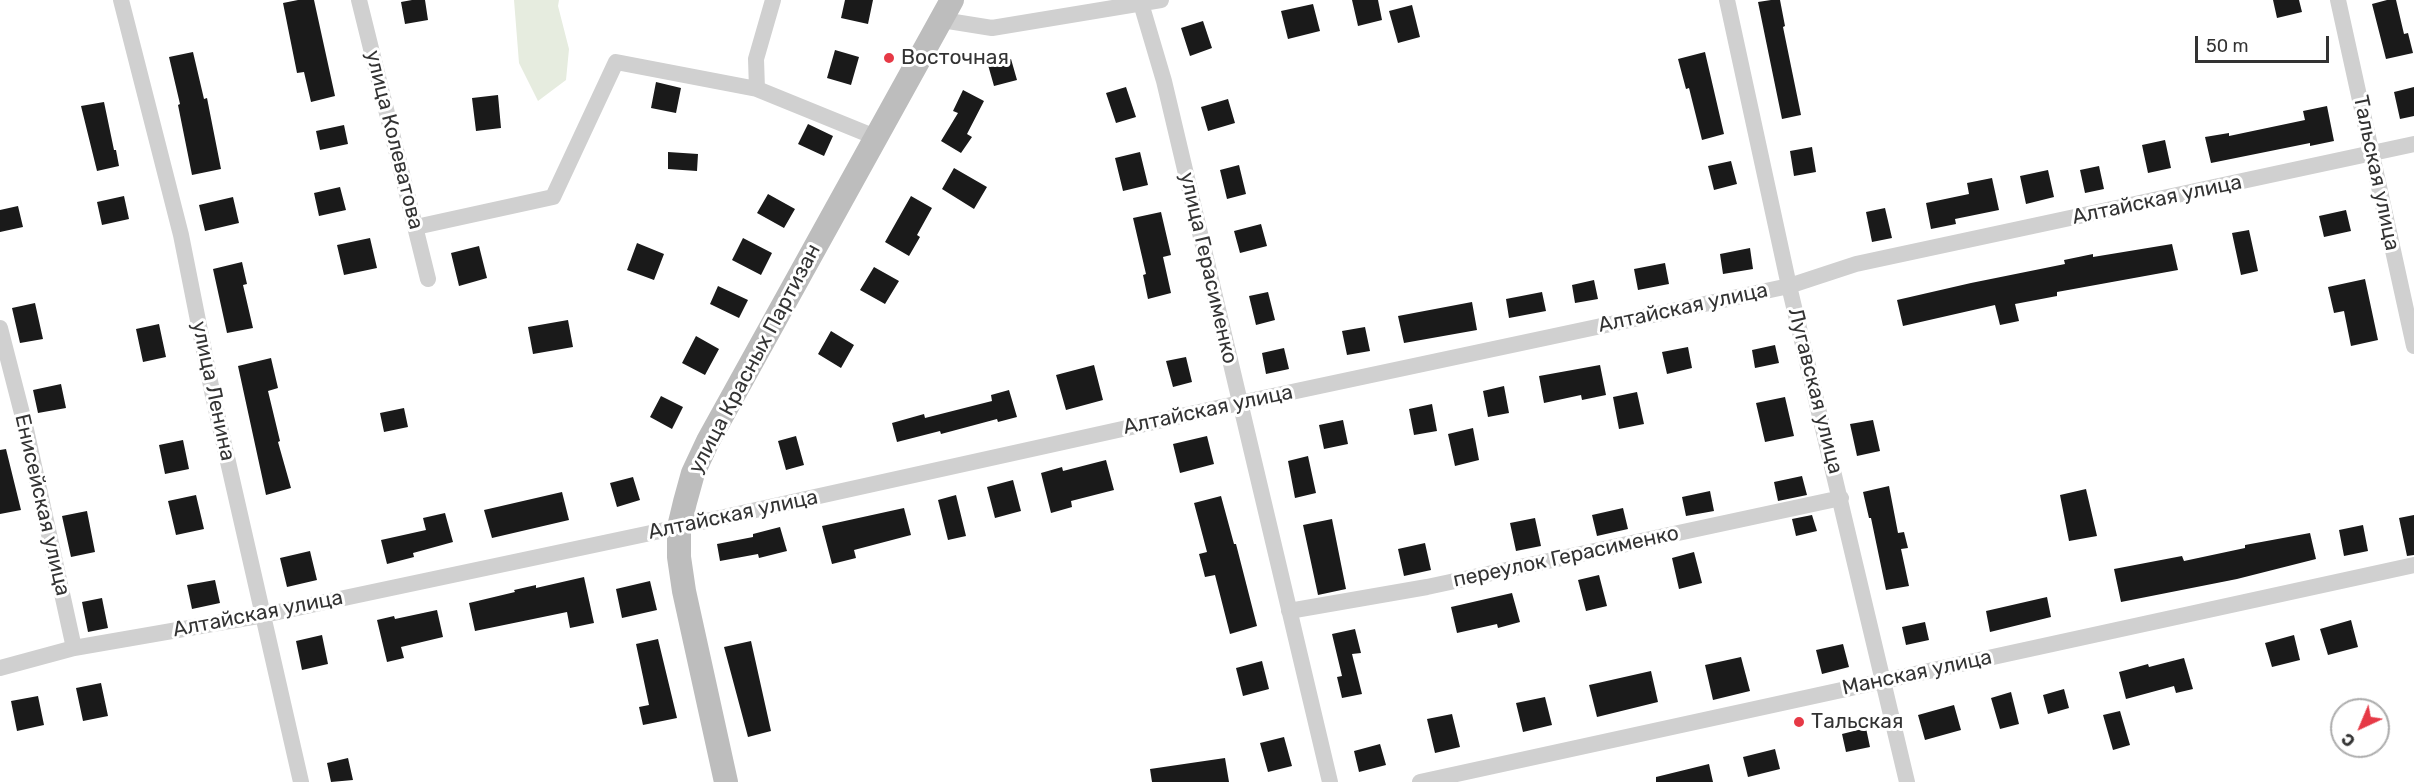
<!DOCTYPE html>
<html>
<head>
<meta charset="utf-8">
<style>
  body { margin:0 }
  #map { position:relative; width:2414px; height:782px; overflow:hidden; background:#fff; font-family:Rubik,sans-serif }
  canvas { display:block }
  .north { position:absolute; left:2330px; top:698px; width:60px; height:60px; box-sizing:border-box; background:#fff; border:2px solid #adadad; border-radius:50%; rotate:224deg; font-size:16px; font-weight:700; line-height:24px; text-align:center; color:#333 }
  .north::after { content:''; display:block; margin:auto; width:21px; height:27px; background:#e63946; clip-path:polygon(50% 0,100% 100%,50% 72%,0 100%) }
  .scale { position:absolute; left:2195px; top:36px; width:134px; height:27px; box-sizing:border-box; border:3px solid #333; border-top:0; padding-left:8px; font-size:18px; line-height:21px; white-space:nowrap; color:#333; -webkit-text-stroke:4px #fff; paint-order:stroke }
</style>
</head>
<body>
<div id="map">
<canvas width="2414" height="782"></canvas>
<div class="north">С</div>
<div class="scale">50 m</div>
</div>
<script>
const c = document.querySelector('canvas').getContext('2d');
c.lineJoin = 'round';
function paint(path, color) {
  c.fillStyle = color;
  c.fill(path, 'evenodd');
}
function toPath(rows) {
  const path = new Path2D();
  for (const r of rows) {
    path.moveTo(r[0], r[1]);
    for (let i = 2; i < r.length; i += 2) path.lineTo(r[i], r[i + 1]);
  }
  return path;
}
function strokePath(path, color, width, dash) {
  c.strokeStyle = color;
  c.lineWidth = width;
  c.lineCap = dash ? 'butt' : 'round';
  c.setLineDash(dash || []);
  c.stroke(path);
}
function label(font, color, halo, rows, align = 'center') {
  c.font = font + ' Rubik,sans-serif';
  c.lineWidth = 6;
  c.setLineDash([]);
  c.textBaseline = 'middle';
  c.strokeStyle = halo;
  c.fillStyle = color;
  for (const [text, x, y, turn = 0] of rows) {
    c.save();
    c.translate(x, y);
    c.rotate((+turn || 0) * Math.PI / 180);
    c.textAlign = isNaN(turn) ? turn : align;
    if (halo) c.strokeText(text, 0, 0);
    c.fillText(text, 0, 0);
    c.restore();
  }
}
const green = toPath([
  [514,0,559,0,558,6,569,49,566,80,538,101,519,63]
]);
const building = toPath([
  [298,0,314,0,335,96,311,102,304,72,297,73,283,3],
  [412,0,425,0,428,20,405,24,401,2],
  [845,0,873,0,868,24,841,18],
  [1352,0,1378,0,1382,20,1358,26],
  [1771,0,1780,0,1785,26,1783,27,1801,115,1782,119,1758,2],
  [2273,0,2299,0,2302,12,2277,18],
  [2387,0,2396,0,2404,34,2408,33,2413,53,2386,59,2372,4],
  [1313,4,1320,31,1288,39,1281,11],
  [1412,5,1420,37,1398,43,1389,11],
  [1203,21,1212,48,1190,56,1181,28],
  [835,50,859,57,851,85,827,78],
  [193,52,204,99,207,98,221,169,192,175,178,105,180,104,169,57],
  [1705,52,1724,134,1702,140,1689,88,1686,89,1678,59],
  [1011,59,1017,80,994,86,988,65],
  [656,82,681,88,676,113,651,108],
  [1126,87,1136,117,1116,123,1106,93],
  [2414,87,2414,116,2400,119,2394,92],
  [963,90,984,101,967,134,972,137,961,153,941,141,958,113,953,111],
  [498,95,501,128,476,131,472,98],
  [1228,99,1235,123,1208,131,1201,107],
  [104,102,114,150,116,150,119,166,97,171,81,106],
  [2327,106,2334,141,2310,146,2310,143,2211,163,2205,137,2229,133,2229,136,2305,120,2303,111],
  [808,124,833,136,824,156,798,144],
  [344,125,348,144,320,150,316,131],
  [2165,140,2171,168,2148,173,2142,145],
  [1812,147,1816,172,1794,176,1790,151],
  [668,152,698,154,697,171,668,169],
  [1140,152,1148,185,1123,191,1115,158],
  [1731,161,1737,184,1714,190,1708,166],
  [1239,165,1246,194,1227,199,1220,170],
  [2099,166,2104,189,2085,193,2080,170],
  [954,168,987,187,974,209,942,189],
  [2048,170,2054,197,2026,204,2020,176],
  [1992,178,1999,210,1955,219,1956,224,1931,229,1926,203,1969,194,1967,183],
  [340,187,346,210,319,216,314,193],
  [768,194,795,209,784,228,757,213],
  [124,196,129,219,102,225,97,202],
  [911,196,932,208,917,235,920,237,909,256,885,242],
  [233,197,239,223,205,231,199,205],
  [18,206,23,227,0,232,0,210],
  [1885,208,1892,238,1872,242,1866,212],
  [2346,210,2351,231,2324,237,2319,216],
  [1161,212,1171,255,1163,257,1171,293,1148,299,1143,275,1146,274,1133,218],
  [1261,224,1267,246,1240,253,1234,231],
  [2249,230,2258,271,2241,275,2232,233],
  [370,238,377,268,344,275,337,245],
  [743,238,772,253,761,275,732,260],
  [637,243,664,254,654,280,627,270],
  [2172,244,2178,270,2057,292,2057,296,2015,304,2019,321,2000,325,1995,305,1903,326,1897,300,1971,283,2065,264,2064,260,2093,254,2093,257],
  [479,246,487,278,459,286,451,253],
  [1750,248,1753,269,1723,274,1720,254],
  [242,262,247,284,243,285,253,328,227,333,213,269],
  [1665,263,1669,284,1638,290,1634,269],
  [874,267,899,281,885,304,860,290],
  [2365,279,2378,340,2351,346,2344,311,2334,313,2328,287],
  [1594,280,1598,299,1575,303,1572,285],
  [718,286,748,300,739,318,710,304],
  [1268,292,1275,320,1256,325,1249,296],
  [1542,292,1546,311,1509,318,1506,299],
  [1472,302,1477,330,1404,343,1398,316],
  [35,303,43,339,20,343,12,308],
  [568,320,573,347,533,354,528,327],
  [159,324,166,357,143,362,136,329],
  [1365,327,1370,351,1347,355,1342,331],
  [831,331,854,345,841,368,818,354],
  [696,336,719,349,705,375,682,363],
  [1775,345,1779,363,1755,368,1752,350],
  [1688,347,1692,368,1667,374,1662,352],
  [1284,348,1289,369,1266,374,1262,353],
  [1186,357,1192,382,1173,387,1166,361],
  [271,358,278,388,268,391,280,441,278,442,291,488,266,495,238,366],
  [1094,365,1103,400,1066,410,1056,375],
  [1600,365,1606,395,1582,400,1581,395,1544,403,1539,376],
  [61,384,66,408,38,413,33,390],
  [1504,386,1509,413,1488,417,1483,391],
  [1009,390,1017,417,998,422,997,419,941,434,940,431,897,442,892,423,924,414,925,418,992,401,991,395],
  [1637,392,1644,424,1619,429,1613,397],
  [661,396,683,407,672,429,650,417],
  [1785,397,1794,436,1765,442,1756,403],
  [1432,404,1437,431,1414,435,1409,409],
  [404,408,408,427,384,432,380,413],
  [1343,420,1348,444,1324,449,1319,425],
  [1873,420,1880,451,1857,456,1850,424],
  [1473,428,1479,460,1455,466,1448,434],
  [796,436,804,465,786,470,778,441],
  [1207,436,1214,464,1180,473,1173,444],
  [183,440,189,469,165,474,159,445],
  [6,449,21,510,0,514,0,450],
  [1308,456,1316,493,1295,498,1288,461],
  [1106,460,1114,490,1071,501,1072,507,1051,513,1041,473,1062,467,1063,471],
  [1802,476,1807,495,1778,501,1774,482],
  [633,477,640,500,617,507,610,483],
  [1013,480,1021,511,995,518,987,487],
  [1889,486,1898,533,1904,532,1908,548,1901,549,1909,586,1886,590,1871,518,1869,518,1863,492],
  [2086,489,2097,536,2069,541,2060,495],
  [1710,491,1714,511,1686,516,1682,497],
  [562,492,569,520,492,538,484,510],
  [196,495,204,529,176,535,168,501],
  [956,495,966,536,948,540,938,500],
  [1221,496,1234,544,1236,544,1257,626,1230,634,1215,575,1205,577,1199,554,1207,552,1194,503],
  [904,508,911,535,854,550,856,558,832,564,822,526],
  [1623,508,1628,529,1597,536,1592,515],
  [87,511,95,552,71,557,62,516],
  [445,513,453,542,413,553,414,557,387,564,381,540,426,530,423,518],
  [1812,515,1817,531,1796,536,1792,519],
  [2414,515,2414,555,2407,556,2399,518],
  [1535,518,1541,546,1516,551,1510,523],
  [1332,519,1346,589,1318,595,1303,525],
  [2363,525,2368,551,2344,556,2339,530],
  [780,527,787,551,759,558,758,554,720,561,717,544,753,537,753,534],
  [2310,533,2316,559,2237,579,2121,602,2114,569,2182,556,2184,561,2245,548,2245,545],
  [1425,543,1431,570,1404,576,1398,549],
  [310,551,317,580,287,587,280,558],
  [1694,552,1702,583,1679,589,1672,558],
  [1599,575,1607,606,1586,611,1578,580],
  [584,577,594,623,570,628,567,612,475,631,469,603,515,592,514,590,536,585,536,588],
  [215,580,220,603,192,609,187,585],
  [650,581,657,610,622,618,616,589],
  [1512,593,1520,622,1498,628,1497,624,1457,633,1451,607],
  [2047,597,2051,617,1990,632,1986,611],
  [102,598,108,628,88,632,82,602],
  [437,610,443,637,401,647,404,658,387,662,377,620,394,616,395,619],
  [2351,620,2358,647,2328,655,2320,629],
  [1925,622,1929,640,1906,645,1902,627],
  [1355,629,1361,653,1352,654,1362,694,1342,698,1337,677,1342,676,1332,634],
  [322,635,328,664,302,670,296,641],
  [2294,635,2300,660,2272,667,2265,643],
  [658,639,677,718,643,725,639,707,649,705,636,644],
  [751,641,771,731,748,737,724,647],
  [1843,644,1849,667,1822,674,1816,650],
  [1741,657,1750,691,1713,700,1705,665],
  [2184,658,2193,689,2176,693,2174,686,2126,699,2119,672,2148,664,2149,667],
  [1262,661,1269,689,1243,696,1236,668],
  [1651,671,1658,702,1597,717,1589,685],
  [101,683,108,716,83,721,76,688],
  [2064,689,2069,708,2048,714,2043,695],
  [2011,692,2019,724,2000,729,1991,698],
  [38,696,44,725,17,731,11,701],
  [1545,697,1552,725,1523,732,1516,703],
  [1954,705,1961,730,1925,740,1918,715],
  [2120,711,2130,745,2113,750,2103,715],
  [1452,714,1460,747,1435,753,1427,719],
  [1866,728,1870,747,1846,752,1842,734],
  [1284,737,1292,766,1268,772,1260,743],
  [1380,744,1386,765,1359,772,1354,751],
  [1775,749,1780,769,1748,777,1743,757],
  [348,758,353,780,331,782,327,763],
  [1225,758,1229,782,1152,782,1150,769],
  [1709,764,1713,782,1656,782,1656,777]
]);
const minor = toPath([
  [121,0,181,235,213,396,301,782],
  [359,0,428,279],
  [1140,0,1164,81,1330,782],
  [1727,0,1789,286,1907,782],
  [2338,0,2414,346],
  [942,20,992,28,1161,0],
  [757,89,756,59,773,0],
  [416,227,553,197,616,62,757,89,875,137],
  [0,328,25,425,74,648],
  [1289,611,1427,587,1841,498],
  [0,668,74,648,264,615,679,527,1240,403,1789,286,1856,264,2414,144],
  [1420,782,2414,565]
]);
const secondary = toPath([
  [726,782,684,591,679,557,679,527,685,502,693,473,708,441,952,0]
]);
const markers = [
  [889,58,6,"#e63946"],
  [1799,722,6,"#e63946"]
];
const poiNames = [
  ["Восточная",901,58],
  ["Тальская",1811,722]
];
const streetNames = [
  ["улица Колеватова",394,140,76],
  ["Тальская улица",2376,173,78],
  ["Алтайская улица",2157,200,-12],
  ["улица Герасименко",1208,268,77],
  ["Алтайская улица",1683,308,-12],
  ["улица Красных Партизан",755,359,-62],
  ["улица Ленина",213,391,78],
  ["Лугавская улица",1815,391,76],
  ["Алтайская улица",1208,410,-12],
  ["Енисейская улица",42,505,77],
  ["Алтайская улица",733,515,-12],
  ["переулок Герасименко",1566,557,-12],
  ["Алтайская улица",258,614,-11],
  ["Манская улица",1917,673,-12]
];
paint(green, '#e6ecdf');
paint(building, '#1a1a1a');
strokePath(minor, '#d0d0d0', 16);
strokePath(secondary, '#bdbdbd', 24);
for (const [x, y, r, color] of markers) {
  const dot = new Path2D();
  dot.arc(x, y, r, 0, 2 * Math.PI);
  c.fillStyle = color;
  c.fill(dot);
  strokePath(dot, '#fff', 2);
}
label('21px', '#333', '#fff', poiNames, 'left');
label('21px', '#333', '#fff', streetNames);
</script>
</body>
</html>
